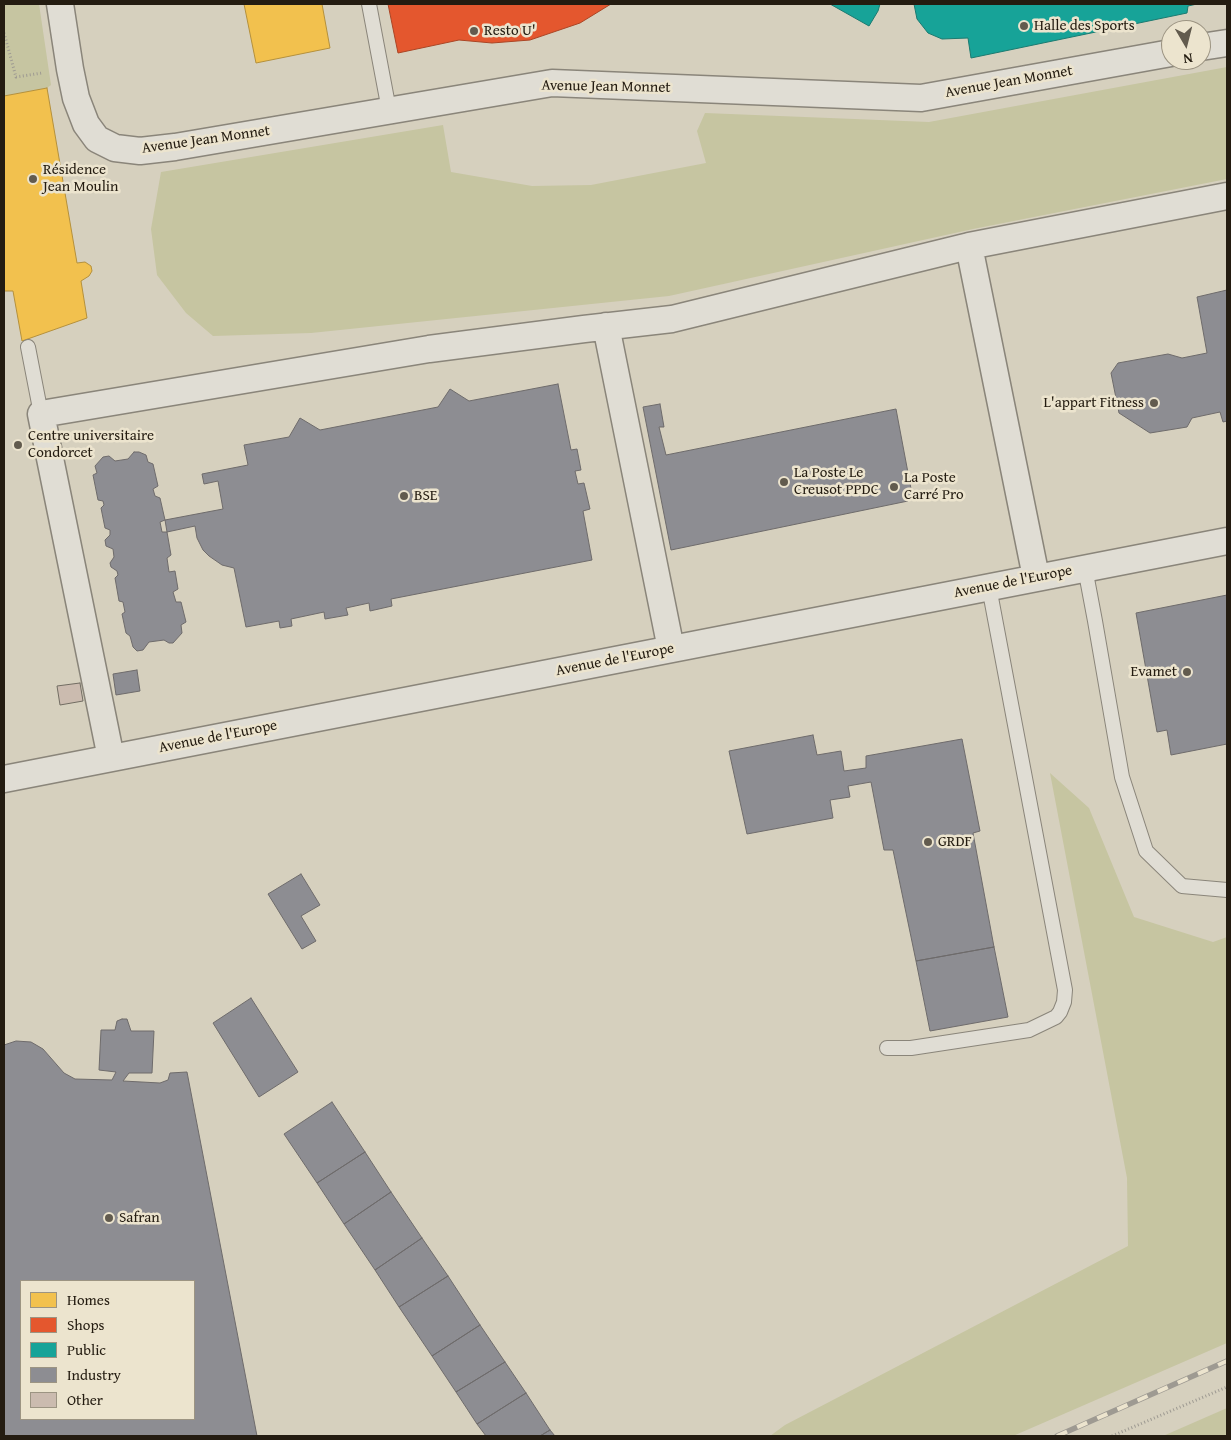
<!DOCTYPE html>
<html>
<head>
<meta charset="utf-8">
<style>
  body { margin:0 }
  #map { position:relative; width:1231px; height:1440px; overflow:hidden; background:#d6d0be; font-family:"Gentium Book Plus",serif }
  canvas { display:block }
  .frame { position:absolute; inset:0; border:5px solid #241c11; pointer-events:none }
  .legend { position:absolute; left:20px; top:1280px; width:175px; height:140px; box-sizing:border-box; background:#ece4ce; border:1px solid #9c9482; margin:0; padding:6px 9px; list-style:none; font-size:15px; color:#241c11 }
  .legend li { display:flex; align-items:center; gap:10px; height:25px }
  .legend b { width:25px; border:1px solid #9c9482 }
  .north { position:absolute; left:1161px; top:20px; width:50px; height:50px; box-sizing:border-box; background:#ece4ce; border:1px solid #9c9482; border-radius:50%; rotate:172deg; font-size:14px; font-weight:700; line-height:20px; text-align:center; color:#241c11 }
  .north::after { content:''; display:block; margin:auto; width:18px; height:22px; background:#625b4e; clip-path:polygon(50% 0,100% 100%,50% 72%,0 100%) }
</style>
</head>
<body>
<div id="map">
<canvas width="1231" height="1440"></canvas>
<div class="frame"></div>
<ul class="legend">
<li><b style="height:14px;background:#f2c14e"></b>Homes</li>
<li><b style="height:14px;background:#e4572e"></b>Shops</li>
<li><b style="height:14px;background:#17a398"></b>Public</li>
<li><b style="height:14px;background:#8d8d92"></b>Industry</li>
<li><b style="height:14px;background:#cbbbaf"></b>Other</li>
</ul>
<div class="north">N</div>
</div>
<script>
const c = document.querySelector('canvas').getContext('2d');
c.lineJoin = 'round';
function paint(path, color) {
  c.fillStyle = color;
  c.fill(path, 'evenodd');
}
function toPath(rows) {
  const path = new Path2D();
  for (const r of rows) {
    path.moveTo(r[0], r[1]);
    for (let i = 2; i < r.length; i += 2) path.lineTo(r[i], r[i + 1]);
  }
  return path;
}
function strokePath(path, color, width, dash) {
  c.strokeStyle = color;
  c.lineWidth = width;
  c.lineCap = dash ? 'butt' : 'round';
  c.setLineDash(dash || []);
  c.stroke(path);
}
function label(font, color, halo, rows, align = 'center') {
  c.font = font + ' "Gentium Book Plus",serif';
  c.lineWidth = 5;
  c.setLineDash([]);
  c.textBaseline = 'middle';
  c.strokeStyle = halo;
  c.fillStyle = color;
  for (const [text, x, y, turn = 0] of rows) {
    c.save();
    c.translate(x, y);
    c.rotate((+turn || 0) * Math.PI / 180);
    c.textAlign = isNaN(turn) ? turn : align;
    if (halo) c.strokeText(text, 0, 0);
    c.fillText(text, 0, 0);
    c.restore();
  }
}
const green = toPath([
  [4,4,39,4,51,85,47,88,4,96],
  [1227,67,1227,179,973,229,669,296,311,333,213,336,186,313,157,275,151,229,161,172,443,125,451,172,532,186,591,185,706,163,697,131,705,113,929,122],
  [1050,773,1089,808,1134,917,1213,942,1227,937,1227,1343,1013,1436,770,1436,785,1425,1128,1246,1127,1178],
  [1227,1408,1227,1436,1163,1436]
]);
const homes = toPath([
  [244,4,322,4,330,48,256,63,244,4],
  [47,88,77,263,85,262,91,266,92,271,89,276,81,281,87,318,22,341,13,291,4,291,4,96,47,88]
]);
const shops = toPath([
  [388,4,611,4,580,23,530,40,492,43,459,40,398,53,388,4]
]);
const public = toPath([
  [830,4,880,4,878,11,869,26,830,4],
  [914,4,1197,4,1188,6,1187,13,971,58,968,38,942,39,928,33,917,19,914,4]
]);
const industry = toPath([
  [1227,290,1227,421,1223,422,1220,412,1192,418,1187,427,1150,433,1119,413,1111,373,1118,363,1168,354,1182,358,1207,353,1197,297,1227,290],
  [558,384,571,450,577,449,581,470,575,471,578,484,584,483,590,509,583,511,592,560,391,599,392,606,370,611,369,603,346,608,348,615,325,619,324,612,291,619,292,626,280,628,279,621,246,627,234,568,222,565,209,556,203,550,197,538,195,526,167,532,165,520,223,509,218,481,204,484,202,474,248,465,244,445,289,437,300,418,320,430,438,407,450,389,469,401,558,384],
  [660,404,664,427,659,427,666,455,896,409,912,494,908,501,671,550,643,407,660,404],
  [134,452,139,452,146,455,148,462,153,464,158,486,153,489,155,496,160,498,165,520,160,522,162,532,167,532,171,555,167,558,169,572,175,571,178,589,173,592,176,602,181,602,186,622,181,625,182,633,173,643,169,643,164,640,149,642,143,650,137,651,133,647,130,636,126,633,122,614,125,612,123,602,119,601,115,578,118,575,117,571,111,567,110,563,114,557,113,549,106,546,105,540,110,535,110,530,105,528,101,508,104,505,103,501,98,500,93,475,97,473,95,466,103,457,109,456,115,461,128,459,134,452],
  [1227,595,1227,744,1171,755,1167,730,1157,732,1136,613,1227,595],
  [137,670,140,691,116,695,113,674,137,670],
  [813,735,817,755,841,751,844,771,866,768,866,756,962,739,980,831,973,833,994,947,916,961,893,850,884,850,871,782,848,786,850,797,830,800,833,818,747,834,729,751,813,735],
  [301,874,320,905,301,916,316,941,302,949,268,894,301,874],
  [994,947,1008,1017,930,1031,916,961,994,947],
  [251,998,298,1072,259,1097,213,1023,251,998],
  [122,1019,127,1019,131,1031,154,1031,152,1073,129,1073,123,1081,160,1083,168,1080,170,1073,187,1072,257,1436,4,1436,4,1045,16,1041,31,1042,43,1049,64,1073,75,1079,112,1080,116,1072,99,1070,101,1030,115,1030,117,1021,122,1019],
  [21,1281,194,1281,194,1419,21,1419,21,1281],
  [332,1102,365,1152,317,1183,284,1134,332,1102],
  [365,1152,391,1192,344,1224,317,1183,365,1152],
  [391,1192,422,1238,375,1270,344,1224,391,1192],
  [422,1238,448,1276,399,1307,375,1270,422,1238],
  [448,1276,480,1325,432,1356,399,1307,448,1276],
  [480,1325,505,1362,456,1392,432,1356,480,1325],
  [505,1362,526,1393,477,1424,456,1392,505,1362],
  [526,1393,550,1430,540,1436,486,1436,477,1424,526,1393],
  [550,1430,555,1436,540,1436,550,1430]
]);
const building = toPath([
  [80,683,83,701,60,705,57,686,80,683]
]);
const path = toPath([
  [4,33,16,77,42,73],
  [1112,1436,1227,1387]
]);
const service = toPath([
  [369,4,389,110],
  [28,347,41,414],
  [1085,568,1095,621,1122,777,1146,851,1182,886,1227,890],
  [887,1048,911,1048,1029,1030,1056,1017,1060,1012,1064,1002,1065,990,989,587]
]);
const minor = toPath([
  [60,4,70,69,76,98,86,124,97,139,115,148,140,151,175,147,552,83,921,98,1171,53],
  [1201,47,1227,43],
  [969,246,1227,196],
  [606,326,671,649],
  [111,758,41,414,429,349,584,329,672,319,969,246,1036,577],
  [4,779,1227,541]
]);
const rail = toPath([
  [1057,1436,1227,1361]
]);
const markers = [
  [1024,26,5,"#625b4e"],
  [474,31,5,"#625b4e"],
  [33,179,5,"#625b4e"],
  [1154,403,5,"#625b4e"],
  [18,445,5,"#625b4e"],
  [784,482,5,"#625b4e"],
  [894,487,5,"#625b4e"],
  [404,496,5,"#625b4e"],
  [1187,672,5,"#625b4e"],
  [928,842,5,"#625b4e"],
  [109,1218,5,"#625b4e"]
];
const poiNames = [
  ["Halle des Sports",1034,26],
  ["Resto U'",484,31],
  ["Résidence",43,170],
  ["Jean Moulin",43,187],
  ["L'appart Fitness",1144,403,"right"],
  ["Centre universitaire",28,436],
  ["Condorcet",28,453],
  ["La Poste Le",794,473],
  ["Creusot PPDC",794,490],
  ["La Poste",904,478],
  ["Carré Pro",904,495],
  ["BSE",414,496],
  ["Evamet",1177,672,"right"],
  ["GRDF",938,842],
  ["Safran",119,1218]
];
const streetNames = [
  ["Avenue Jean Monnet",1009,82,-10],
  ["Avenue Jean Monnet",606,87,1],
  ["Avenue Jean Monnet",206,140,-8],
  ["Avenue de l'Europe",1013,582,-11],
  ["Avenue de l'Europe",615,660,-11],
  ["Avenue de l'Europe",218,737,-11]
];
paint(green, '#c6c5a1');
paint(homes, '#f2c14e');
strokePath(homes, '#b4903c', 1);
paint(shops, '#e4572e');
strokePath(shops, '#aa4525', 1);
paint(public, '#17a398');
strokePath(public, '#1b7a70', 1);
paint(industry, '#8d8d92');
strokePath(industry, '#6e6b6b', 1);
paint(building, '#cbbbaf');
strokePath(building, '#716c62', 1);
strokePath(service, '#8a857a', 16);
strokePath(minor, '#8a857a', 29);
strokePath(path, '#9e9a92', 3, [1, 2.5]);
strokePath(service, '#e0ddd4', 14);
strokePath(minor, '#e0ddd4', 26);
strokePath(rail, '#9e9a92', 5.5);
strokePath(rail, '#ece4ce', 4, [11]);
for (const [x, y, r, color] of markers) {
  const dot = new Path2D();
  dot.arc(x, y, r, 0, 2 * Math.PI);
  c.fillStyle = color;
  c.fill(dot);
  strokePath(dot, '#ece4ce', 2);
}
label('15px', '#241c11', '#ece4ce', poiNames, 'left');
label('15px', '#241c11', '#ece4ce', streetNames);
</script>
</body>
</html>
